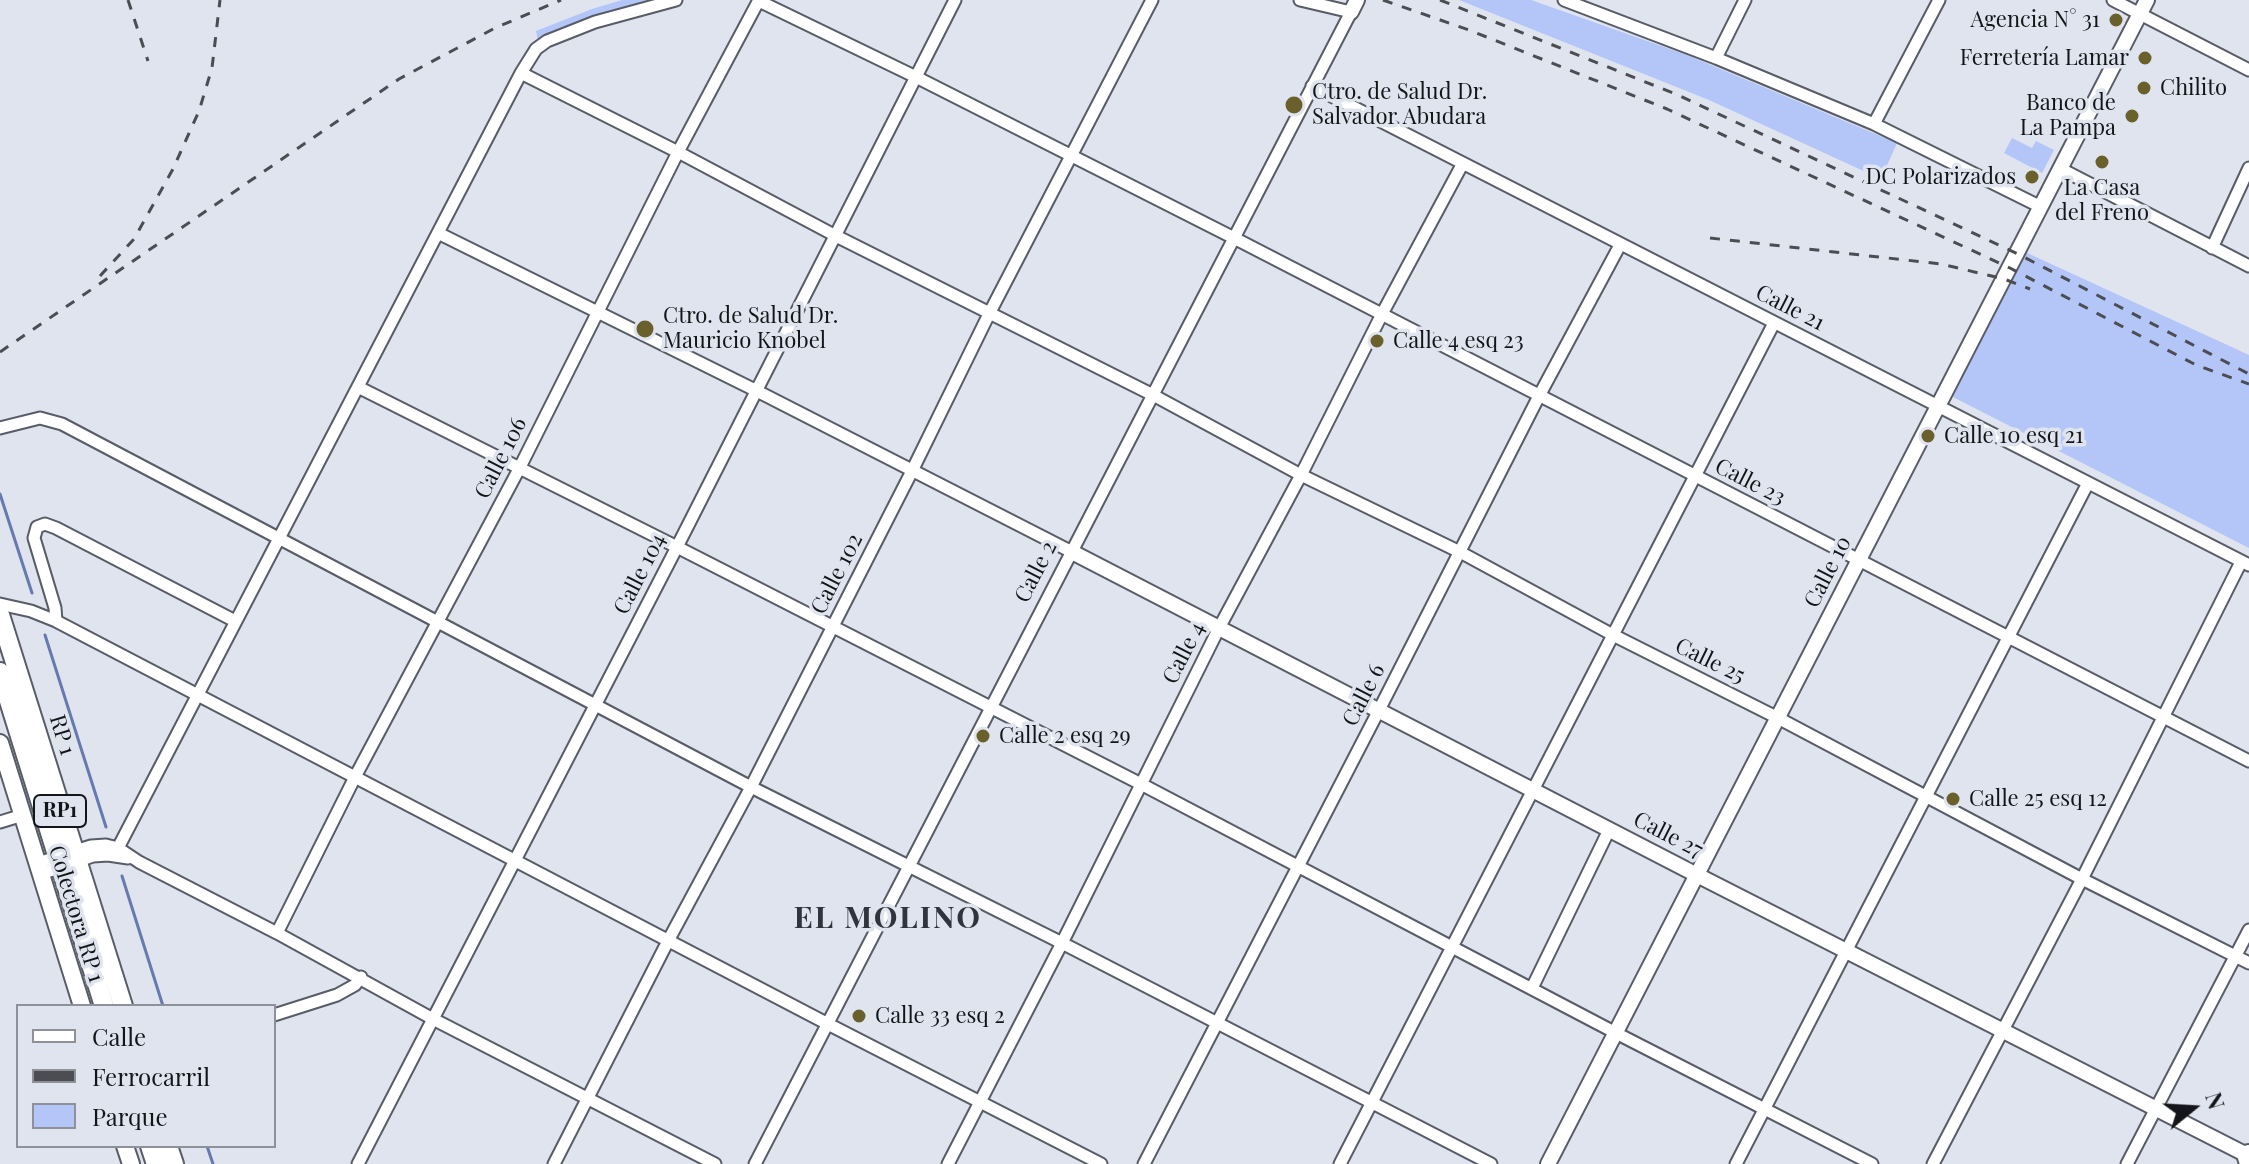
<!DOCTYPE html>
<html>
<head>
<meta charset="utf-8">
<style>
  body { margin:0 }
  #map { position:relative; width:2249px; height:1164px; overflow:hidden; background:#dfe4ef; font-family:"Playfair Display",serif }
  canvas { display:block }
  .legend { position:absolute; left:16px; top:1004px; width:260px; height:144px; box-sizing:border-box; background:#dfe4ef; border:2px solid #8e9199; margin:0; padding:10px 14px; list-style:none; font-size:24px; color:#141519 }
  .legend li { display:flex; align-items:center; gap:16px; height:40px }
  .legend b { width:40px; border:2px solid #8e9199 }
  .north { position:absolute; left:2153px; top:1068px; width:80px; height:80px; -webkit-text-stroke:6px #dfe4ef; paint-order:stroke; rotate:72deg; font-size:22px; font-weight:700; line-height:32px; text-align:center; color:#141519 }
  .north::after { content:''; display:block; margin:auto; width:28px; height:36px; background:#141519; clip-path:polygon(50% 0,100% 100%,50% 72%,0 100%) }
</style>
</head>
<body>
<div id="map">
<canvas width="2249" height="1164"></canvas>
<ul class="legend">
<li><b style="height:10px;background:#fff"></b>Calle</li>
<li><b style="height:10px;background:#4b4d53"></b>Ferrocarril</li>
<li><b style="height:22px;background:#b3c6f7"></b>Parque</li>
</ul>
<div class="north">N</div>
</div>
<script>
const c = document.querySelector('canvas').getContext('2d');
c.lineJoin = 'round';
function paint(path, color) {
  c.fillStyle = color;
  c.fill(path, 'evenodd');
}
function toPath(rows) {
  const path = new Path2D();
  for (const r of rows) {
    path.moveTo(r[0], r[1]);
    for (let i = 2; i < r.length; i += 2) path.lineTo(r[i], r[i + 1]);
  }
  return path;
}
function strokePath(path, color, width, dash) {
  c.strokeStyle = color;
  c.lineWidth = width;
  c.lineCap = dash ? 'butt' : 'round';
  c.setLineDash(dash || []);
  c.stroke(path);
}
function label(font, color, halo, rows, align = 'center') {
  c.font = font + ' "Playfair Display",serif';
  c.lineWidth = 7;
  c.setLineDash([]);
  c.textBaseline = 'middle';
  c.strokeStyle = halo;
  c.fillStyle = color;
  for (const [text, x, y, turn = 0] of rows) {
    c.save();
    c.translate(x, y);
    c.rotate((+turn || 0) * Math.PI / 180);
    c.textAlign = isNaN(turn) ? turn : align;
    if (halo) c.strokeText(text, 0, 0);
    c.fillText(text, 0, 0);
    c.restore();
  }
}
const green = toPath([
  [622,0,663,0,538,42,536,31,592,9],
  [1459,0,1531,0,1687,55,1897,143,1881,179,1709,100],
  [2012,138,2032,148,2036,141,2054,150,2042,173,2004,153],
  [2025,252,2249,355,2249,548,1951,396]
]);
const stream = toPath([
  [0,494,32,593],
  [45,635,106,827],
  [122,876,163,1006],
  [207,1146,213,1164]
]);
const minor = toPath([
  [1564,0,1716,58,1874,124,2041,207],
  [2113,0,2249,70],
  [759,1,916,77,1234,238,2249,761],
  [1716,58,1745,0],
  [521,73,678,152,836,236,1153,395,1301,475,1460,552,1613,635,1778,718,2082,879,2249,963],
  [1312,86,2249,565],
  [1874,124,1939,0],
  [2061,169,2249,266],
  [438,233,755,390,1072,552],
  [2212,248,2249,168],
  [358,387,677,547,1141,784,1616,1033,1872,1164],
  [0,428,40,418,62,424,751,787,1062,943,1491,1164],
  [0,604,31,611,56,621,828,1024,1101,1164],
  [56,621,55,608,34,538,37,527,45,524,56,528,235,621],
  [0,822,23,815],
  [118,848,521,73,536,49,547,41,595,22,676,0],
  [38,863,91,846,106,845,118,848,139,862,277,933,433,1019,715,1164],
  [41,874,93,856,108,855,128,858],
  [277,933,355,777,519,469,678,152,759,0],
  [1532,988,1609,830],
  [274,1015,337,995,355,985,361,977],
  [358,1164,677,547,955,0],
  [554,1164,668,941,751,787,912,471,989,314,1152,0],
  [755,1164,1351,12,1300,0],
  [948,1164,1062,943,1219,628,1301,475,1382,314,1463,163],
  [1144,1164,1379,710,1539,396,1620,245],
  [1340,1164,1774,323],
  [1736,1164,2088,483],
  [1933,1164,2082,879,2241,562],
  [2127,1164,2249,930]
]);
const tertiary = toPath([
  [1351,12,1357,0],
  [1072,552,1697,875,2245,1154],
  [1548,1164,2147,0]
]);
const secondary = toPath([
  [0,743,82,1006],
  [125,1146,131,1164],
  [2248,1164,2245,1154,2249,1153]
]);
const primary = toPath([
  [0,615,123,1006],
  [0,672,104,1006],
  [150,1146,156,1164],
  [168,1146,174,1164]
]);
const rail = toPath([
  [128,0,148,61],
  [1383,0,1469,30,1667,109,2010,268,2196,365,2249,384],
  [1440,0,1678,95,2018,254,2249,374],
  [1710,238,1941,264,2004,279,2030,289],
  [100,276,134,239,173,169,199,111,212,68,220,0],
  [0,352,399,79,495,28,561,0]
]);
const markers = [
  [2116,20,8,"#69602c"],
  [2145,58,8,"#69602c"],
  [2144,88,8,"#69602c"],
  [1294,105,10,"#69602c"],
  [2132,116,8,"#69602c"],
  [2102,162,8,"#69602c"],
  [2032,177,8,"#69602c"],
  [645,329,10,"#69602c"],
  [1377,341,8,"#69602c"],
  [1928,436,8,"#69602c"],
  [983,736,8,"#69602c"],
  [1953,799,8,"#69602c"],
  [859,1016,8,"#69602c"]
];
const shields = [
  [60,811,52]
];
const shieldNames = [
  ["RP1",60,811]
];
const poiNames = [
  ["Agencia N° 31",2100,20,"right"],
  ["Ferretería Lamar",2129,58,"right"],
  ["Chilito",2160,88],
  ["Ctro. de Salud Dr.",1312,92],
  ["Salvador Abudara",1312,117],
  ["Banco de",2116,103,"right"],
  ["La Pampa",2116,128,"right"],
  ["DC Polarizados",2016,177,"right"],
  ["La Casa",2102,188,"center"],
  ["del Freno",2102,213,"center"],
  ["Ctro. de Salud Dr.",663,316],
  ["Mauricio Knobel",663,341],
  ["Calle 4 esq 23",1393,341],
  ["Calle 10 esq 21",1944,436],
  ["Calle 2 esq 29",999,736],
  ["Calle 25 esq 12",1969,799],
  ["Calle 33 esq 2",875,1016]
];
const streetNames = [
  ["Calle 21",1790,308,27],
  ["Calle 106",501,458,-63],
  ["Calle 23",1750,482,27],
  ["Calle 2",1036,572,-63],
  ["Calle 10",1828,572,-63],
  ["Calle 104",640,574,-63],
  ["Calle 102",837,574,-63],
  ["Calle 4",1184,653,-63],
  ["Calle 25",1710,661,26],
  ["Calle 6",1364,695,-63],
  ["RP 1",62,735,73],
  ["Calle 27",1668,835,27],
  ["Colectora RP 1",76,914,73]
];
const districtNames = [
  ["EL MOLINO",888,919]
];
paint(green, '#b3c6f7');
strokePath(stream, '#677aaf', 3);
strokePath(minor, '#585c66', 15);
strokePath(tertiary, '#585c66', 18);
strokePath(secondary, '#585c66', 20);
strokePath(primary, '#585c66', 22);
strokePath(minor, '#fff', 11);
strokePath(tertiary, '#fff', 14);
strokePath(secondary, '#fff', 16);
strokePath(primary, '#fff', 18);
strokePath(rail, '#4b4d53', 3, [10, 10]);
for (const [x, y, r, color] of markers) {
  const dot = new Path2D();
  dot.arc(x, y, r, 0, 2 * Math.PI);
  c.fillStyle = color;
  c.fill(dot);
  strokePath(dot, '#dfe4ef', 3);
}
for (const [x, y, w] of shields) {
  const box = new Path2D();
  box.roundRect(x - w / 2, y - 16, w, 32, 6);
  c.fillStyle = '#dfe4ef';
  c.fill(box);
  strokePath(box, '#141519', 2);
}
label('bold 20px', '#141519', null, shieldNames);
label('22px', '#141519', '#dfe4ef', poiNames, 'left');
label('22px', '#141519', '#dfe4ef', streetNames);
c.letterSpacing = '2px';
label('bold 30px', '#31343d', '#dfe4ef', districtNames);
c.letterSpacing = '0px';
</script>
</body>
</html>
